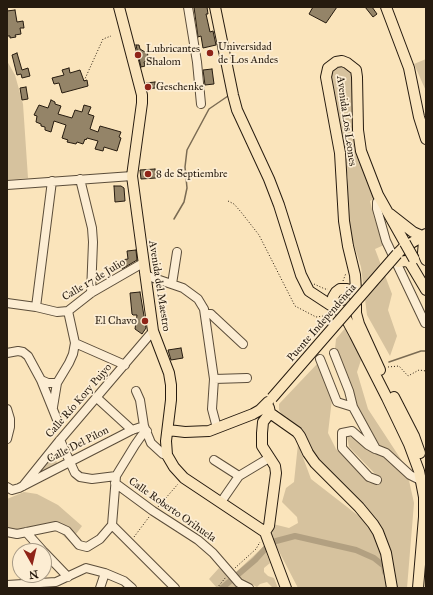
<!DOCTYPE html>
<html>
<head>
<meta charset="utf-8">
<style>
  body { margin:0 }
  #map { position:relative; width:433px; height:595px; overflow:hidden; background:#fae4bb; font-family:"IM FELL Great Primer",serif }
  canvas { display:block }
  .frame { position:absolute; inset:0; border:8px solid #261b0f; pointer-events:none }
  .north { position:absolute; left:12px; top:543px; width:40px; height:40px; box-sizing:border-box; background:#fcedd3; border:1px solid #a69985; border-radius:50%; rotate:172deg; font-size:11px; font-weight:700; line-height:16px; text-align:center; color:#261b0f }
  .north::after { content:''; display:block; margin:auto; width:14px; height:18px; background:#8f2418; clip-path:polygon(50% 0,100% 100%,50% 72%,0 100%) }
</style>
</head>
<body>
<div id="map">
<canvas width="433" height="595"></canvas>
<div class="frame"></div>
<div class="north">N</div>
</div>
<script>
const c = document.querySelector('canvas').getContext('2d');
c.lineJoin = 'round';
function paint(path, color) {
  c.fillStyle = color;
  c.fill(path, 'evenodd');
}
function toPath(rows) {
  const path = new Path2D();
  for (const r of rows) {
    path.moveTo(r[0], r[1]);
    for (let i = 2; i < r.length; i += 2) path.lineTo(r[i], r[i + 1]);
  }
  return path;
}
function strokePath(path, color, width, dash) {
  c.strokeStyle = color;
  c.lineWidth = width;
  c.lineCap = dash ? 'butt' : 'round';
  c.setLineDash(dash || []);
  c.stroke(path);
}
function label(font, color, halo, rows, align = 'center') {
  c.font = font + ' "IM FELL Great Primer",serif';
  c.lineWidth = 3.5;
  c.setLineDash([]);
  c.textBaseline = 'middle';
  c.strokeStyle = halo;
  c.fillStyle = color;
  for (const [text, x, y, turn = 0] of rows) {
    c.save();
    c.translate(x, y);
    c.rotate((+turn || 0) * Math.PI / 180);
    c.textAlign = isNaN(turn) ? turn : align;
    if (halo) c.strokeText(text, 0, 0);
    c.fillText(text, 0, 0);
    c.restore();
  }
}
const green = toPath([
  [426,59,426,91,414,64],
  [7,61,15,75,23,104,28,178,7,180],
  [343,66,352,71,354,77,354,140,357,154,374,198,370,201,374,217,384,245,375,249,392,294,388,310,397,336,390,356,367,315,361,267,350,232,347,210,348,178,330,80,334,70,338,67],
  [347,292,353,299,349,307,339,306,337,298,338,295],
  [346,327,361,360,357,372,368,409,406,467,414,503,407,588,395,588,389,554,355,497,321,462,282,415,279,410,279,404,317,364,320,368,332,399,328,433,336,449,369,483,378,483,379,478,349,447,347,436,357,439,367,450,379,453,382,449,368,430,356,406,335,349,336,339],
  [298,444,311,479,360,517,373,531,379,545,387,588,298,588,271,536,271,531,273,524,289,528,298,523,297,517,282,502,286,488,294,482],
  [53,453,58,465,31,480],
  [24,492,37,494,58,505,82,526,70,542,58,531,50,528,7,535,7,499],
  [264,546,270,563,264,568,264,572,268,576,274,578,278,588,273,588,267,582,260,584,257,587,243,580,238,580,235,573],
  [219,568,230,576,233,583,241,588,217,588,209,579]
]);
const stream = toPath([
  [174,219,184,202,187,188,185,167,187,150,209,109,228,96],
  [389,362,421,351,426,351]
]);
const canal = toPath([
  [276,541,295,536,356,550,374,558,384,566,385,572],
  [222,588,255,560,265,549]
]);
const building = toPath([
  [194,7,207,7,208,14,206,14,210,32,213,31,216,45,203,48,201,36,198,37,194,7],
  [313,7,337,7,326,23,309,14,313,7],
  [365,7,372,7,377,14,373,17,365,7],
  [15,10,17,22,23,21,24,28,20,28,21,34,15,35,16,37,10,38,10,36,7,36,7,11,15,10],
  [136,45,139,45,140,49,145,52,147,51,148,56,147,56,147,61,144,62,145,66,141,67,136,45],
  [17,53,22,70,28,68,30,76,22,78,21,74,17,75,12,55,17,53],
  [69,68,70,73,80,70,84,81,87,80,88,86,62,93,59,83,54,84,52,78,64,75,62,70,69,68],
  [212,69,214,84,205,85,203,70,212,69],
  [155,82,155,88,147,89,146,83,155,82],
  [26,87,28,99,22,100,20,88,26,87],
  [51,100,55,102,55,104,61,106,58,114,72,118,75,110,82,112,84,105,91,107,88,114,94,116,90,129,98,132,100,126,121,132,119,137,121,138,117,151,104,147,103,151,95,149,98,141,87,138,86,140,85,139,83,144,77,142,76,144,67,142,68,140,62,138,66,125,54,121,51,132,45,130,45,127,41,126,41,124,36,122,37,116,34,115,39,105,48,108,51,100],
  [155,169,156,178,141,179,140,170,155,169],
  [114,186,121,186,124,188,125,201,115,202,114,186],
  [136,250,137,260,122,269,121,260,128,259,127,251,136,250],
  [140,292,146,328,142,334,135,329,137,315,133,315,132,314,130,293,140,292],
  [181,348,183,358,171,360,168,350,181,348]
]);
const path = toPath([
  [84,81,103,39,111,36],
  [228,201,234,204,241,212,259,235,295,306,316,317,331,315],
  [343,281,346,273],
  [314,284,325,289,328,289],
  [388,367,399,366,408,376,419,370,426,371],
  [158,507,178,484],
  [134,537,149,517],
  [235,568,256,549,260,542],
  [217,588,226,577]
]);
const minor = toPath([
  [188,7,197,62,201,104],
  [80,179,92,228,93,242,91,293],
  [7,185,132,176],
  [380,200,377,202,377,209,386,241,425,323],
  [145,275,183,288,198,299,204,309,214,379,212,409,217,428],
  [172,284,177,252],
  [7,303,36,307,57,312,68,311,91,293,143,263],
  [36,307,52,181],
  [205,314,211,314,214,317,243,344],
  [75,343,125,365],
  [7,353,18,351,23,352,28,356,41,380,48,383,57,383,69,363,73,354,75,343,68,311],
  [334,353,349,391,353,407],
  [320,359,337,402,353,407,376,449,386,453,410,475,422,481],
  [214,379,247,378],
  [41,380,58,422],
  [136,391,140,400,144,426,151,443,163,454,167,455],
  [97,398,132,430],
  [53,407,57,383],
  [7,409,10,419,10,427,7,439],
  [60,440,75,473,80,477,92,479,116,476],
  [375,449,368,445,352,431,342,433,342,448,369,477,377,480],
  [214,460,239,476],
  [115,483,153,511,198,540,213,553,239,583,249,588],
  [23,486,60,440,153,331],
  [7,487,12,490,19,488,132,430,144,426],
  [221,502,239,476,269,458],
  [112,525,116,476,135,445,142,435,147,431],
  [112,525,175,588],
  [7,532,17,534,56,526,67,531,79,545,87,547,100,539,112,525],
  [26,532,43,551],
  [44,552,68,577],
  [7,585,56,582,86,568,105,573,124,581,132,588],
  [100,588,105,573]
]);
const major = toPath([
  [119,7,142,95,142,103,132,176,153,331,169,373,171,385,171,400,166,441,167,455,174,467,184,478,265,532,286,588],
  [215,7,233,95,237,110,269,179,279,205,301,275,309,291,338,310,345,311,353,307],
  [386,7,409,68,419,117,426,139],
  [390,214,413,232,422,236,424,241,423,253,426,260],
  [397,254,403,248,426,234],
  [398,262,406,261,410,263,426,290],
  [355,296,356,290,355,275,348,246,344,221,340,153,326,77,328,68,336,62,342,61,347,63,356,70,357,77,358,130,361,151,378,195,405,243],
  [336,308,333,301,333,297,336,292,340,289,347,289,353,292,356,299,356,313,359,324,380,370],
  [342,311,355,335,387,398,409,444,419,471,424,497,424,517,418,588],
  [394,397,414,436,420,453],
  [264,407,269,408,270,413,263,422,262,433,262,446,275,466,276,473,269,526,265,532],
  [270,413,297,432,300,436,308,453,315,463,359,507,373,524,378,532,386,553,392,588],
  [168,430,185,432,209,431,253,414,260,410,268,402]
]);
const majorBridge = toPath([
  [405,243,414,259],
  [272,398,397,254]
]);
const markers = [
  [210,53,4,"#8f2418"],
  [138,55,4,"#8f2418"],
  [148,87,4,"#8f2418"],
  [148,174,4,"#8f2418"],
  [145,321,4,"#8f2418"]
];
const poiNames = [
  ["Universidad",218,47],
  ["de Los Andes",218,60],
  ["Lubricantes",146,49],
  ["Shalom",146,62],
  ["Geschenke",156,87],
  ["8 de Septiembre",156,174],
  ["El Chavo",137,321,"right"]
];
const streetNames = [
  ["Avenida Los Leones",346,121,82],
  ["Calle 17 de Julio",94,280,-31],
  ["Avenida del Maestro",159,286,81],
  ["Puente Independencia",322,323,-49],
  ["Calle Río Kory Pujyo",79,401,-49],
  ["Calle Del Pilon",78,445,-27],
  ["Calle Roberto Orihuela",172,510,35]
];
paint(green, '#d6c29e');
strokePath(stream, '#7a6b53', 1.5);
strokePath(canal, '#b2a081', 6);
paint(building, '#948468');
strokePath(building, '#261b0f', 1);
strokePath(minor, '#5b4d3a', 10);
strokePath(major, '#261b0f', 12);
strokePath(path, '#261b0f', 1, [1, 2]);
strokePath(minor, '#fcedd3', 8);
strokePath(major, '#fae4bb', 10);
strokePath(majorBridge, '#261b0f', 12, []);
strokePath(majorBridge, '#fae4bb', 10);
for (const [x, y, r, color] of markers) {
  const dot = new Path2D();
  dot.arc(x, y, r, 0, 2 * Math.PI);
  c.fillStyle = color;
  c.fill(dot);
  strokePath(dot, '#fcedd3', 1.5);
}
label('11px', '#261b0f', '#fcedd3', poiNames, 'left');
label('11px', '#261b0f', '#fcedd3', streetNames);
</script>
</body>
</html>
